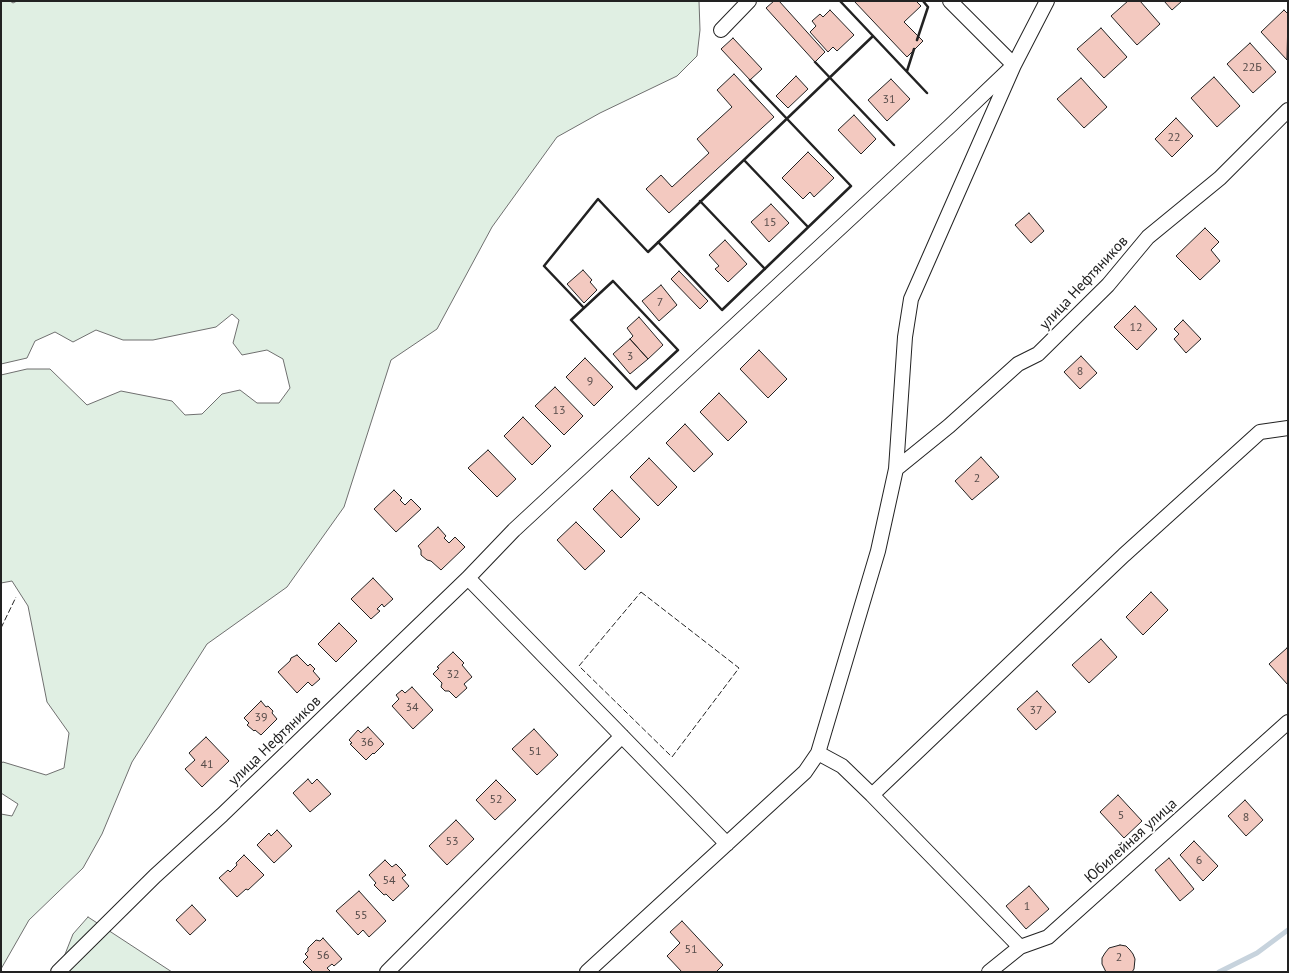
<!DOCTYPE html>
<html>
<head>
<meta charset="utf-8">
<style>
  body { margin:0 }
  #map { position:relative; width:1289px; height:973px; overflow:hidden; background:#fff; font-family:"PT Sans",sans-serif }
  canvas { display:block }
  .frame { position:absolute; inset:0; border:2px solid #222; pointer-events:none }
</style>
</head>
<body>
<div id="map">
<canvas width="1289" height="973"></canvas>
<div class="frame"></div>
</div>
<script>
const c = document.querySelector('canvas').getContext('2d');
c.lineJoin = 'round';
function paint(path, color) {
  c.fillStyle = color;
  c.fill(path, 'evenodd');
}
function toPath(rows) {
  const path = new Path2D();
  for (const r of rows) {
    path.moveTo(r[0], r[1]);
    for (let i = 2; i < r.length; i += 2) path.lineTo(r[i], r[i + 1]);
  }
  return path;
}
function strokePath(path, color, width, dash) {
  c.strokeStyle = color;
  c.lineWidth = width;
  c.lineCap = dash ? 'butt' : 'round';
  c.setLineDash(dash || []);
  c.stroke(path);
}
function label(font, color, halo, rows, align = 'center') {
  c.font = font + ' "PT Sans",sans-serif';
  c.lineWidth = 4;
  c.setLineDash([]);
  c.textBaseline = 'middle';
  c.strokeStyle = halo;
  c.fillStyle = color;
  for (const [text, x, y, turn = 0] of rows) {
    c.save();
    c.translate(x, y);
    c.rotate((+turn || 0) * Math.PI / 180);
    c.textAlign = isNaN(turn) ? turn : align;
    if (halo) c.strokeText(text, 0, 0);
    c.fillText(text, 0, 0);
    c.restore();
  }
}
const green = toPath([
  [1,1,10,1,13,3,17,1,699,1,700,30,697,56,677,76,600,113,557,137,492,227,437,329,391,360,344,507,287,587,207,644,132,762,102,834,83,868,29,920,1,969,1,814,12,816,18,804,1,793,1,763,3,762,46,775,64,768,69,733,47,702,28,606,12,581,1,583,1,375,27,369,50,369,87,405,121,391,172,401,185,415,202,414,222,394,240,390,257,403,279,403,290,388,283,359,267,350,242,355,233,343,239,320,232,314,216,327,153,340,123,340,96,330,73,342,55,332,35,341,27,358,1,364,1,1],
  [88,917,172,972,58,972,73,934,88,917]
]);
const stream = toPath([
  [1219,972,1257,953,1288,930]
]);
const building = toPath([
  [774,1,779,1,825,52,815,62,766,8,774,1],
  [854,1,916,1,921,6,904,22,923,41,907,57,854,1],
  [1128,1,1140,1,1160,24,1137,45,1111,16,1128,1],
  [1164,1,1182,1,1172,10,1164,1],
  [830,10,854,35,837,51,833,47,828,52,810,32,816,26,812,21,820,14,823,17,830,10],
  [1284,10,1288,14,1287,60,1261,32,1284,10],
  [1101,28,1127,57,1104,78,1077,49,1101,28],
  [733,38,762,69,750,80,721,49,733,38],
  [1250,43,1276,72,1253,93,1227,64,1250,43],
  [734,74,774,117,669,213,646,189,661,175,672,187,709,153,697,139,732,107,717,90,734,74],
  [796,76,808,89,788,108,776,96,796,76],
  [1214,77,1240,106,1217,127,1191,98,1214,77],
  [1081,78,1107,107,1084,128,1057,99,1081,78],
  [891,79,910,99,887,121,868,100,891,79],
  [854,115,876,139,861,154,838,130,854,115],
  [1176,118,1193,136,1172,157,1155,139,1176,118],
  [808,152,834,178,814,197,810,192,803,199,782,178,808,152],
  [771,204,789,223,769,242,751,222,771,204],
  [1029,213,1044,231,1031,243,1015,225,1029,213],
  [1205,228,1219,242,1211,250,1220,261,1200,280,1176,256,1205,228],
  [725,240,747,264,728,282,715,269,719,266,709,255,725,240],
  [583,270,592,280,590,282,597,290,584,303,567,284,583,270],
  [679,271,708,301,700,309,671,279,679,271],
  [661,285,677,305,659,321,642,301,661,285],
  [1135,306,1157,329,1137,350,1114,327,1135,306],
  [639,317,663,345,648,359,630,339,633,336,627,328,639,317],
  [1183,320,1201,339,1186,353,1174,339,1179,334,1174,329,1183,320],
  [630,339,648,359,630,374,613,354,630,339],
  [759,350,787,379,768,398,740,369,759,350],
  [1081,356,1097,373,1080,389,1064,372,1081,356],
  [585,358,613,387,594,406,566,377,585,358],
  [555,387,583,416,564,435,535,406,555,387],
  [719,393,747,422,728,441,700,412,719,393],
  [523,417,551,446,532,465,504,436,523,417],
  [685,424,713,454,694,472,666,443,685,424],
  [488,450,516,479,497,497,468,468,488,450],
  [981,457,999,477,972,500,955,481,981,457],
  [649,458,677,487,658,506,630,477,649,458],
  [394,490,402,498,400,500,405,505,411,499,421,509,396,532,374,509,394,490],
  [612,490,640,519,621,538,593,509,612,490],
  [576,522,605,551,585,570,557,540,576,522],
  [438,527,446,536,444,538,449,543,455,537,465,547,441,570,431,561,427,560,421,555,421,550,418,546,438,527],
  [373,578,393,599,384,607,382,604,377,609,380,611,371,619,351,599,373,578],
  [1151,592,1168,610,1143,635,1126,617,1151,592],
  [339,623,357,641,336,662,318,644,339,623],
  [1101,639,1117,657,1089,683,1072,665,1101,639],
  [1287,648,1288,649,1288,685,1269,664,1287,648],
  [453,652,464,663,462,665,472,677,464,684,467,688,456,698,449,691,445,691,441,687,442,683,433,674,439,668,437,667,453,652],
  [297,655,308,666,310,664,315,669,313,671,320,679,312,686,308,682,297,693,278,672,290,661,291,658,297,655],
  [412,687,433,710,413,729,392,706,399,699,396,695,402,690,405,693,412,687],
  [1037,691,1056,712,1036,730,1017,709,1037,691],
  [261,701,266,707,268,706,273,711,272,713,277,719,261,735,255,730,254,731,247,725,249,723,244,718,261,701],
  [368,727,384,744,374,754,373,753,366,760,350,744,352,743,349,740,358,730,361,733,368,727],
  [534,729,558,755,537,775,512,749,534,729],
  [206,737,229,761,202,787,185,769,195,760,189,753,206,737],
  [308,779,312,784,317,779,331,794,310,812,293,793,308,779],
  [496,780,516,800,495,820,476,800,496,780],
  [1118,795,1142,821,1124,838,1100,812,1118,795],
  [1245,800,1263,820,1246,836,1228,816,1245,800],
  [456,820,474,839,447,865,429,846,456,820],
  [277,830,292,846,274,863,257,845,269,833,271,836,277,830],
  [1194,841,1218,866,1203,881,1180,855,1194,841],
  [244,855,264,875,248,890,246,889,237,897,219,878,228,870,230,872,237,865,236,863,244,855],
  [1169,858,1194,889,1180,901,1155,870,1169,858],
  [385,860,392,867,396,864,402,870,402,871,406,875,402,878,409,886,393,901,386,894,384,895,374,885,376,883,369,875,385,860],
  [1029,886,1049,909,1026,929,1006,906,1029,886],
  [359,891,386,921,369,937,363,930,358,935,336,911,359,891],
  [192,905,206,920,190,935,176,920,192,905],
  [682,921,723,965,716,972,682,972,667,956,680,943,670,932,682,921],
  [323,938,342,959,334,966,332,964,327,968,331,972,313,972,303,962,308,957,305,954,308,951,308,948,316,940,320,941,323,938],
  [1120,945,1126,946,1130,950,1133,954,1135,959,1134,969,1132,972,1106,972,1102,964,1102,958,1105,953,1109,948,1120,945]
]);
const street = toPath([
  [721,30,749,1],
  [896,469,949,426,1018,364,1038,354,1108,285,1148,237,1220,178,1288,110],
  [468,578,727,844],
  [818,753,878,551,896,469,905,337,911,299,1014,65,1047,1],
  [872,795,1124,555,1260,432,1288,428],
  [58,972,155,876,222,815,468,578,514,530,949,127,1014,65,950,1],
  [387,972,622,736],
  [587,972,805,772,818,753,842,766,872,795,1020,947],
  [989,972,1020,947,1048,937,1288,722]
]);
const fence = toPath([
  [641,592,739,668,672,757,579,666,641,592],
  [1,628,16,597]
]);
const wall = toPath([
  [840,1,927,93],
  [917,40,928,7,923,1],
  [815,62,894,145],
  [907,71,914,49],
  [744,160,808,227],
  [700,201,765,269],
  [658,242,722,310,851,186,750,80],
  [613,281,678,350,636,389,571,320,613,281],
  [584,308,544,266,598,199,648,252,873,36]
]);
const numberNames = [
  ["22Б",1252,68],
  ["31",889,100],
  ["22",1174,138],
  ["15",770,223],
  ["7",660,303],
  ["12",1136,328],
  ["3",630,357],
  ["8",1080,372],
  ["9",590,382],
  ["13",559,411],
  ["2",977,479],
  ["32",453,675],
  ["34",412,708],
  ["37",1036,711],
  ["39",261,718],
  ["36",367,743],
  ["51",535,752],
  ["41",207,765],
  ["52",496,800],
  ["5",1121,816],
  ["8",1246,818],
  ["53",452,842],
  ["6",1199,861],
  ["54",389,881],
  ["1",1027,907],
  ["55",361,916],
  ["51",691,950],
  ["56",323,956],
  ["2",1119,958]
];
const streetNames = [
  ["улица Нефтяников",1084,283,-47],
  ["улица Нефтяников",275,741,-44],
  ["Юбилейная улица",1131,841,-42]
];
paint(green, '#e0efe3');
strokePath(green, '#6f6f6f', 1);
strokePath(stream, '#c7d3dd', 5);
paint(building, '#f3c9c0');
strokePath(building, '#222', 1);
strokePath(street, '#222', 16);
strokePath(street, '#fff', 14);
strokePath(fence, '#222', 1, [6, 2.5]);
strokePath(wall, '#222', 2.5);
label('12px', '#564c4a', null, numberNames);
label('15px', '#222', '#fff', streetNames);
</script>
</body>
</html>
